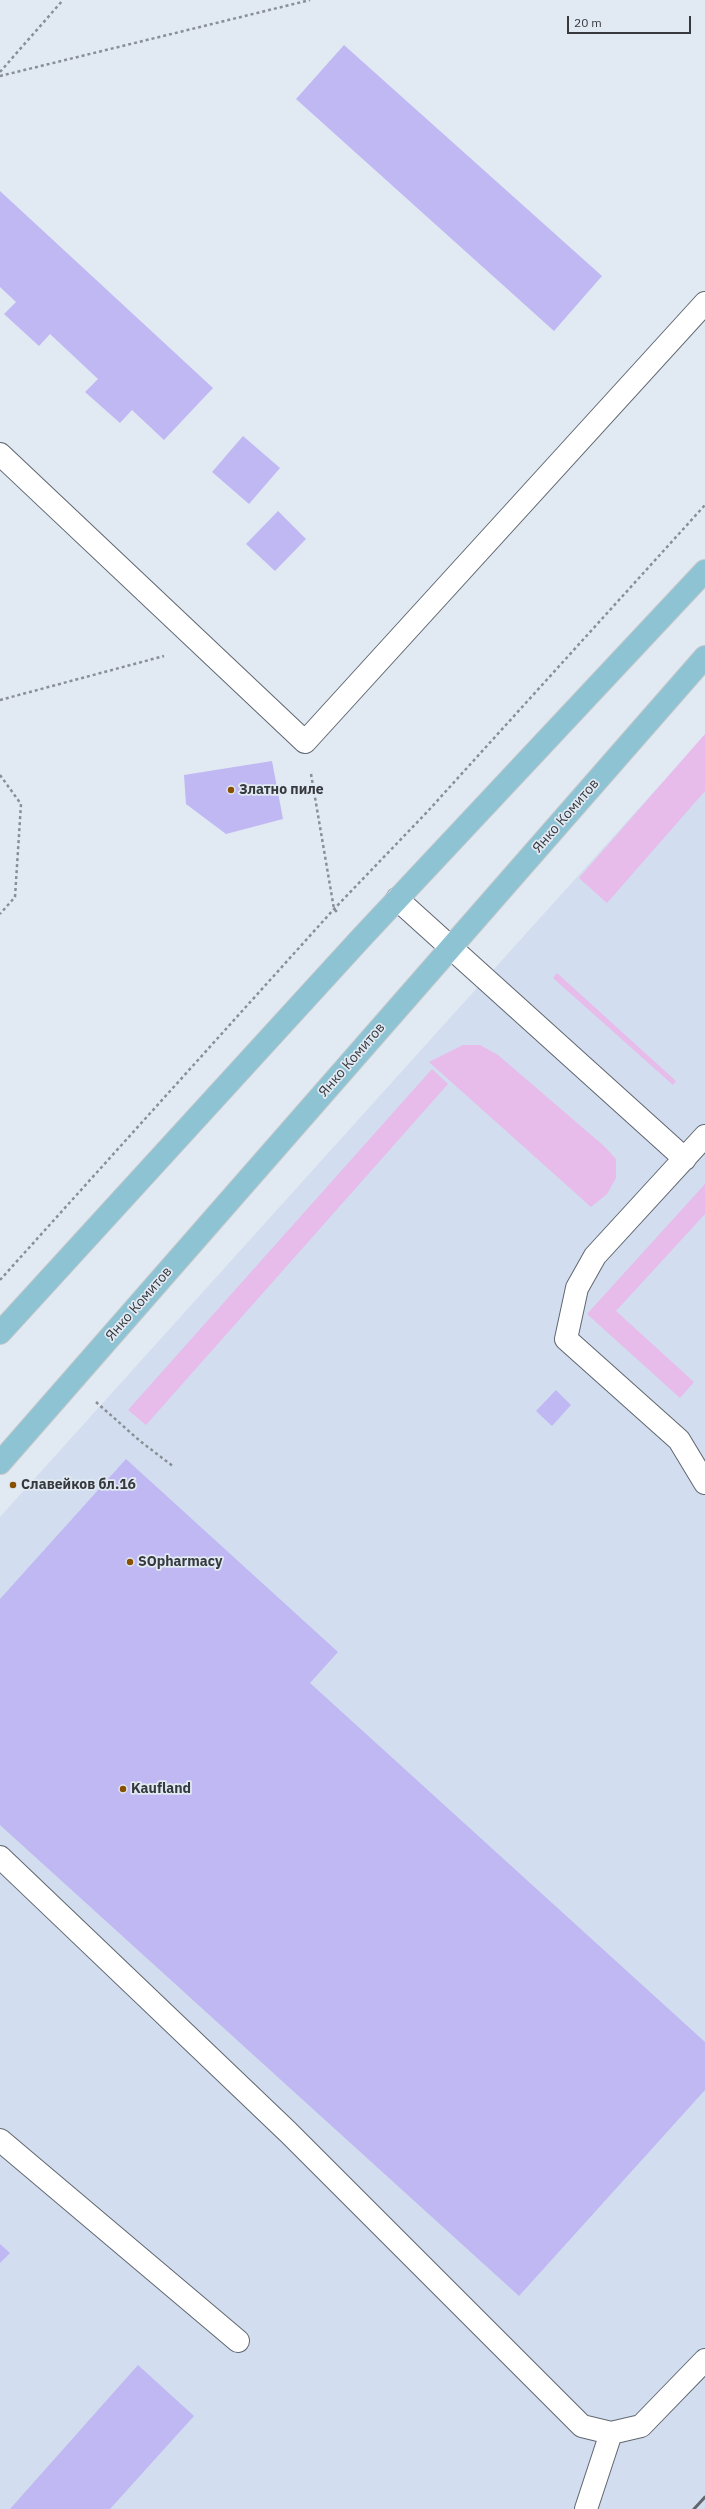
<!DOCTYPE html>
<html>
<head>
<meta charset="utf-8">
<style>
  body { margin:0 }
  #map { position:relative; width:705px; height:2509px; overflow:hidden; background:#e1e9f3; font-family:"IBM Plex Sans",sans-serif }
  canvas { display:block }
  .scale { position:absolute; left:567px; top:16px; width:124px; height:18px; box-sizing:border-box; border:2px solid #36393d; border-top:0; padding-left:5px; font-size:12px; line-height:14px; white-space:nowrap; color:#36393d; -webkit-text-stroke:3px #e1e9f3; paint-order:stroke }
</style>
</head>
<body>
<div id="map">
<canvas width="705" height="2509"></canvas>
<div class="scale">20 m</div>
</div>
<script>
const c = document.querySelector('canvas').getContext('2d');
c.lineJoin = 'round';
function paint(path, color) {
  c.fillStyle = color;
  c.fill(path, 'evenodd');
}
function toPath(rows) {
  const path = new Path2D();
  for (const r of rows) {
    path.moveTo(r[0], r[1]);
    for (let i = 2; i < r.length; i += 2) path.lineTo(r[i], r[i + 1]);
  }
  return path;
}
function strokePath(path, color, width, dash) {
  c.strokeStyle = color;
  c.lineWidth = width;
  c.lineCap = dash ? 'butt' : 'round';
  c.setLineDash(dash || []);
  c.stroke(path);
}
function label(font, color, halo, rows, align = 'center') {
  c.font = font + ' "IBM Plex Sans",sans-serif';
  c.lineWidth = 3.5;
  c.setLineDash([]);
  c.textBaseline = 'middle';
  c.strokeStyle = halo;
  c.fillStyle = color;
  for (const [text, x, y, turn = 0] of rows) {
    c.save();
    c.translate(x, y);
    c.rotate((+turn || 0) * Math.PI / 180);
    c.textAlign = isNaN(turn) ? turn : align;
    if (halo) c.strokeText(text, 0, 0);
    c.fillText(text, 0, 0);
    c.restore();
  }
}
const built = toPath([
  [705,735,705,2509,0,2509,0,1517]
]);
const green = toPath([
  [705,734,705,791,607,903,579,878],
  [557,973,676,1081,673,1085,553,978],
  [463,1045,480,1045,498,1055,604,1146,616,1159,616,1178,607,1194,591,1207,429,1062],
  [432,1069,448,1084,146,1425,128,1410],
  [705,1184,705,1214,616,1311,694,1382,680,1398,587,1314]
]);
const building = toPath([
  [344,45,602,276,554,331,296,99],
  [0,191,213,388,164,440,132,410,120,423,85,392,98,379,50,334,39,346,4,314,16,302,0,287],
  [243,436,280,468,249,504,212,472],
  [278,511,306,539,275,571,246,544],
  [272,761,283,819,226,834,186,804,184,775],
  [556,1390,571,1405,552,1426,536,1411],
  [126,1459,338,1652,310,1683,705,2042,705,2090,519,2296,0,1825,0,1599],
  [0,2244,10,2253,0,2263],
  [138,2365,194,2416,110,2509,10,2509]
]);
const path = toPath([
  [0,72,63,0],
  [0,76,310,0],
  [0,700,164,656],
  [311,774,334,909,338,913],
  [0,775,21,804,15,897,0,914],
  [0,1280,334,909,428,811,705,505],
  [96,1402,140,1441,174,1467]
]);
const minor = toPath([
  [0,454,305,742,705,303],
  [397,899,685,1159],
  [705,1136,595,1256,577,1288,566,1339,679,1440,705,1483],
  [0,1857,288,2132,582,2426,611,2433,641,2426,705,2360],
  [0,2140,238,2341],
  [586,2509,611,2433]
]);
const major = toPath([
  [0,1333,362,937,705,571],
  [0,1463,705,657]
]);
const rail = toPath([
  [694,2509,705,2497]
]);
const markers = [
  [231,790,4,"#885101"],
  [13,1485,4,"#885101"],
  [130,1562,4,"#885101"],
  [123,1789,4,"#885101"]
];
const poiNames = [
  ["Златно пиле",239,790],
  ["Славейков бл.16",21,1485],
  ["SOpharmacy",138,1562],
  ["Kaufland",131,1789]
];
const streetNames = [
  ["Янко Комитов",566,816,-49],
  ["Янко Комитов",352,1060,-49],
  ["Янко Комитов",139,1304,-49]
];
paint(built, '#d2deef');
paint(green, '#e7bbea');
paint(building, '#c0b8f3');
strokePath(minor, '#606770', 24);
strokePath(major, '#c7c8c9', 24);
strokePath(path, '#8a8f96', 2.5, [3, 3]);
strokePath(minor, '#fff', 22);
strokePath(major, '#8ec3d4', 22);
strokePath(rail, '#62666c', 3);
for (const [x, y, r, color] of markers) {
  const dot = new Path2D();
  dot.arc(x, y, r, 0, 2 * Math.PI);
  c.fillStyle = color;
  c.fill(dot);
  strokePath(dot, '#e1e9f3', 1.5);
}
label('bold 14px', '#36393d', '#e1e9f3', poiNames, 'left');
label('14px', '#36393d', '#e1e9f3', streetNames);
</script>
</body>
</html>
